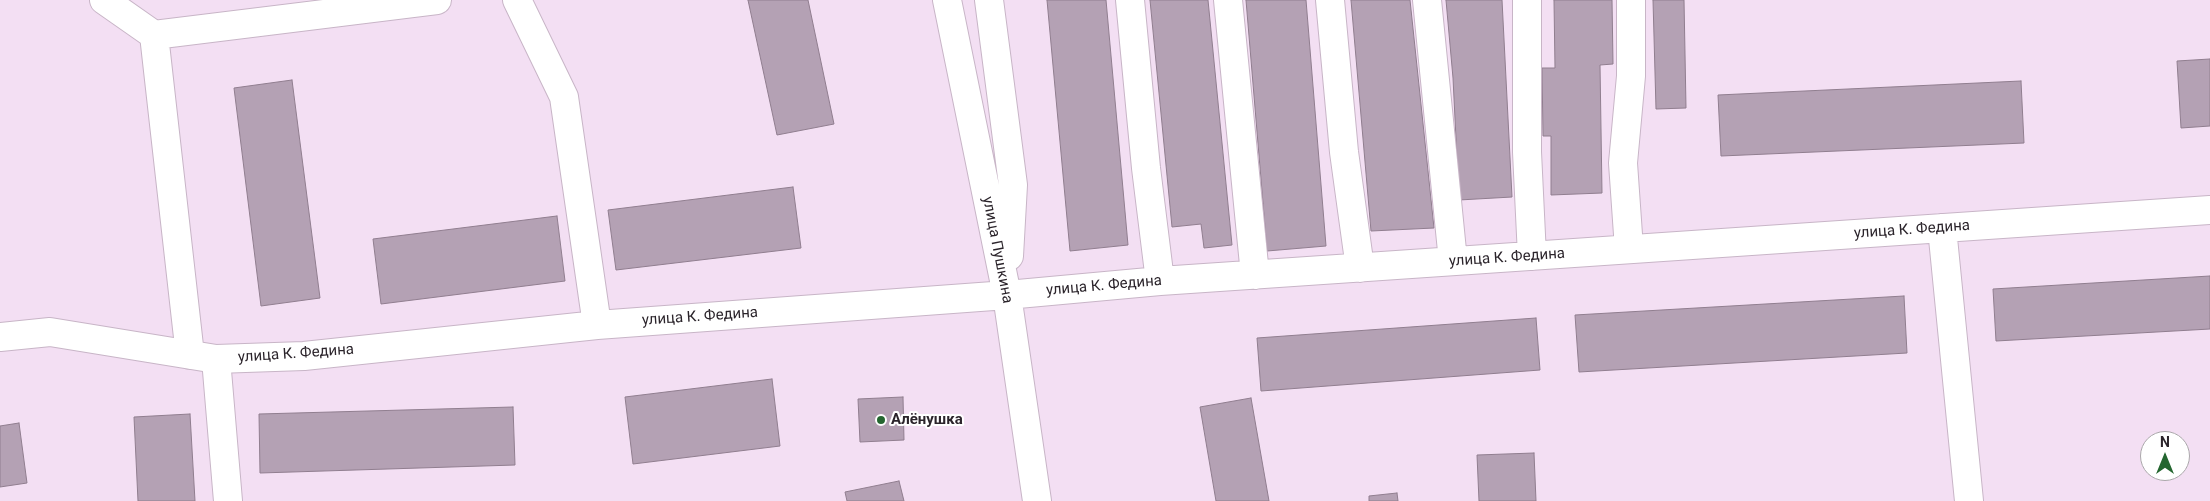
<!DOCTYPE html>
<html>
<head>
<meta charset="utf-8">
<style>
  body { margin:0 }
  #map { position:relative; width:2210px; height:501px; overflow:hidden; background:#f3dff3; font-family:Roboto,sans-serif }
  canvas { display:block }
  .north { position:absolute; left:2140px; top:431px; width:50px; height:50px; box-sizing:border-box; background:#fff; border:1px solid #aaa7aa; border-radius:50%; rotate:0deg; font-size:14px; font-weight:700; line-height:20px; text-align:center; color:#2b242b }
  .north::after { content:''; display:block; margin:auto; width:18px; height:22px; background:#246630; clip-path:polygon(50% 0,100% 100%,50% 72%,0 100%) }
</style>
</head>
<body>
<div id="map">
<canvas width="2210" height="501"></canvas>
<div class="north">N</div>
</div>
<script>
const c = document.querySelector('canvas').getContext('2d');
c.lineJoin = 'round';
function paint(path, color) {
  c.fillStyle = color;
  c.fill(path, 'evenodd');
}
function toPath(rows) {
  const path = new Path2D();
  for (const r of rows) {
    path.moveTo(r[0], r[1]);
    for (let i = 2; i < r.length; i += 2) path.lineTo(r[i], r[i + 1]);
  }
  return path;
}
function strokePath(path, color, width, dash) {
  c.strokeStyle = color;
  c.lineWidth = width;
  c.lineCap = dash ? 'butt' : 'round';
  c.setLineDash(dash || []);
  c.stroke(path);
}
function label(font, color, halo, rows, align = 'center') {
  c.font = font + ' Roboto,sans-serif';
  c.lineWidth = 4;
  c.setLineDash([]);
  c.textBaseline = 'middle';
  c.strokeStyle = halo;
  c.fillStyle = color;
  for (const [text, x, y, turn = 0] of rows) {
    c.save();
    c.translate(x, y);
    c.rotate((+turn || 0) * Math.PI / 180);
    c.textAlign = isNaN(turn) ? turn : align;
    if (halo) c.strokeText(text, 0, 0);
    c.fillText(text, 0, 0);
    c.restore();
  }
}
const building = toPath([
  [748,0,808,0,834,124,777,135,748,0],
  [1047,0,1106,0,1128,245,1070,251,1047,0],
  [1150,0,1208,0,1232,245,1204,248,1201,224,1172,227,1150,0],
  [1246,0,1306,0,1326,246,1267,251,1246,0],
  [1351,0,1410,0,1434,228,1371,231,1351,0],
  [1446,0,1502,0,1512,197,1459,200,1453,78,1446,0],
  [1554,0,1612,0,1613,64,1600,65,1602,193,1551,195,1551,136,1543,136,1542,68,1555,68,1554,0],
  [1653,0,1684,0,1686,108,1656,109,1653,0],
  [2210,59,2210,126,2181,128,2177,61,2210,59],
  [292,80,320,298,261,306,234,88,292,80],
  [2021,81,2024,143,1721,156,1718,95,2021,81],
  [793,187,801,248,616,270,608,210,793,187],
  [557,216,565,281,381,304,373,239,557,216],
  [2210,276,2210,329,1996,341,1993,289,2210,276],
  [1904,296,1907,353,1579,372,1575,315,1904,296],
  [1536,318,1540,370,1261,391,1257,338,1536,318],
  [772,379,780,446,633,464,625,397,772,379],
  [903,397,904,440,860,442,858,399,903,397],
  [1251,398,1269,501,1216,501,1200,407,1251,398],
  [513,407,515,465,260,473,259,414,513,407],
  [190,414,195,501,138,501,134,417,190,414],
  [19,423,27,483,0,487,0,426,19,423],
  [1534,453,1536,501,1479,501,1477,455,1534,453],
  [899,481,904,501,847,501,845,492,899,481],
  [1397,493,1398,501,1369,501,1369,496,1397,493]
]);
const minor = toPath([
  [104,0,154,35,437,0],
  [517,0,564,97,597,325],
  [947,0,1007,295,1037,501],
  [989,0,1013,185,1009,256],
  [1130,0,1146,168,1160,281],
  [1228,0,1255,275],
  [1330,0,1344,152,1360,268],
  [1427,0,1453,261],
  [1527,0,1527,152,1532,256],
  [154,35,190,355],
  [1942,228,1969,501],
  [1629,249,1623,163,1631,76,1631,0],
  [0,337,50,332,216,359,304,356,597,325,1007,295,1160,281,2210,210],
  [216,359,228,501]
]);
const markers = [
  [881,420,5,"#246630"]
];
const streetNames = [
  ["улица К. Федина",1912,230,-4],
  ["улица Пушкина",997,250,79],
  ["улица К. Федина",1507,258,-4],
  ["улица К. Федина",1104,286,-5],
  ["улица К. Федина",700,317,-4],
  ["улица К. Федина",296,354,-4]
];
const poiNames = [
  ["Алёнушка",891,420]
];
paint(building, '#b4a1b4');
strokePath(building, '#907e8f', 1);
strokePath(minor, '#c8b5c7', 30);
strokePath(minor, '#fff', 28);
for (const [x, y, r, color] of markers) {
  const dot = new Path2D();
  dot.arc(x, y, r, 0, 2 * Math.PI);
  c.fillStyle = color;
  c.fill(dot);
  strokePath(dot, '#fff', 2);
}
label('15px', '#2b242b', '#fff', streetNames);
label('bold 15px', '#2b242b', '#fff', poiNames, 'left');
</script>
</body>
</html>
